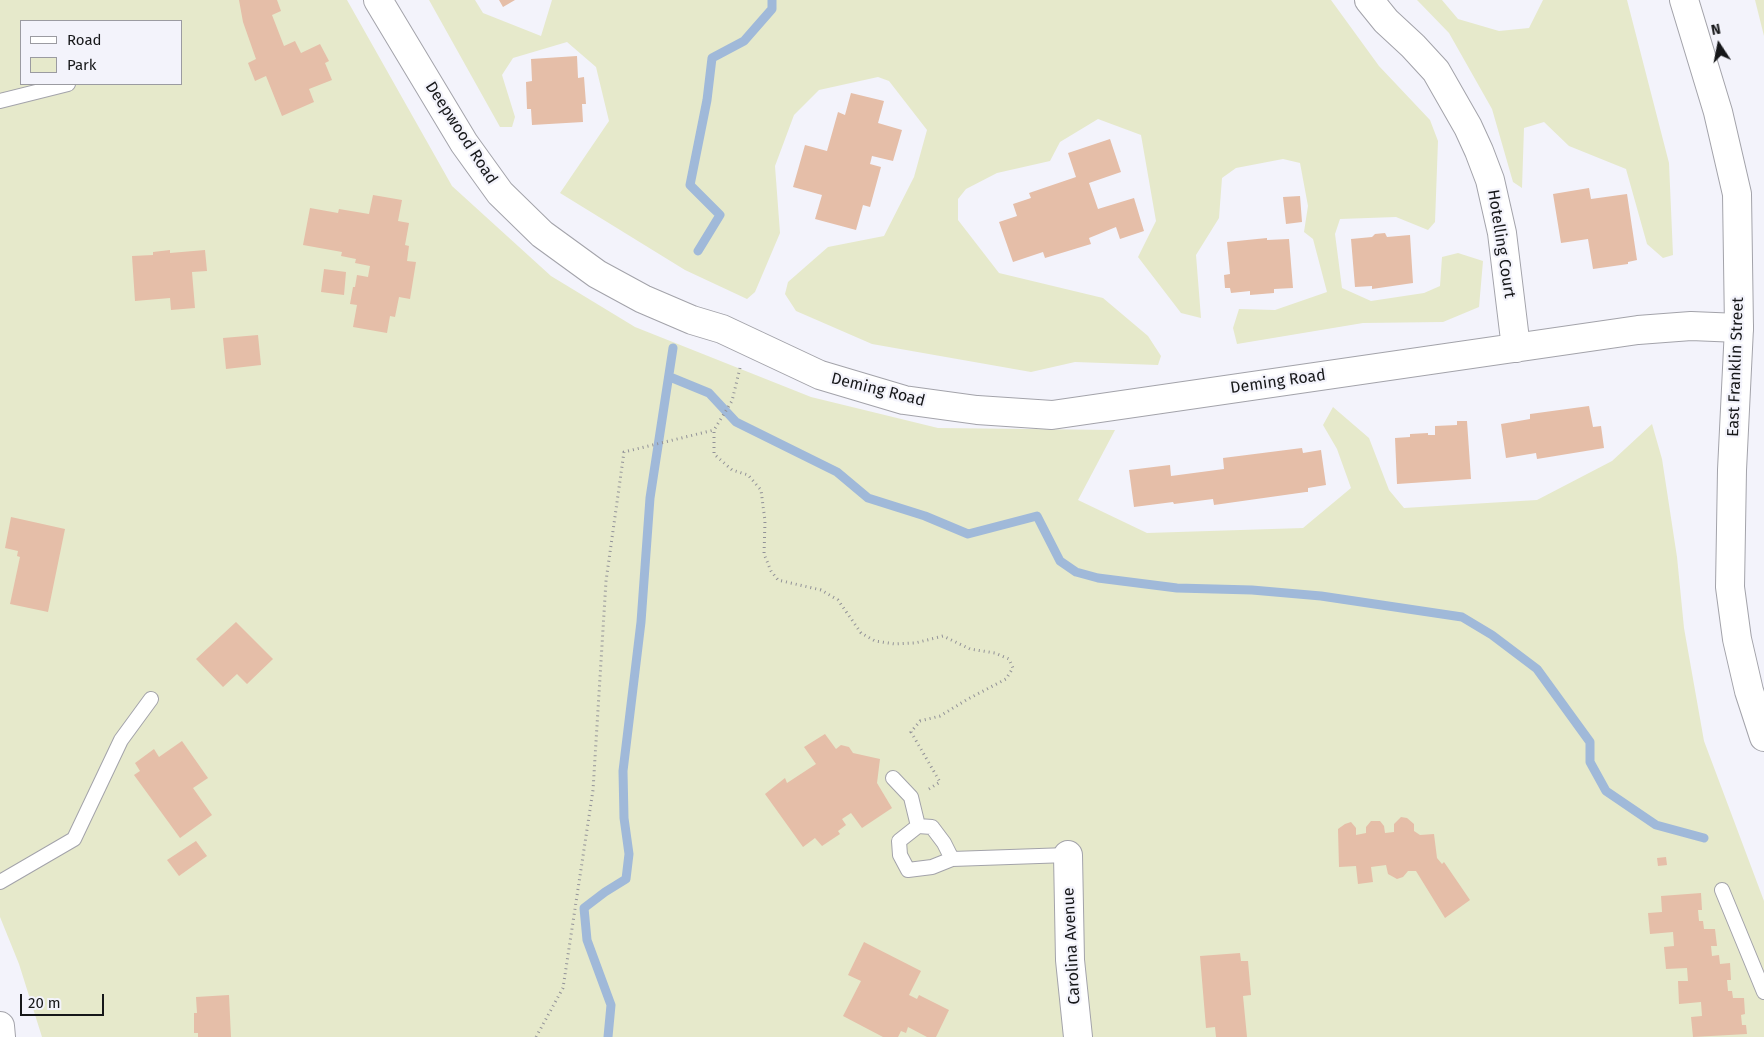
<!DOCTYPE html>
<html>
<head>
<meta charset="utf-8">
<style>
  body { margin:0 }
  #map { position:relative; width:1764px; height:1037px; overflow:hidden; background:#f3f3fb; font-family:"Fira Sans",sans-serif }
  canvas { display:block }
  .legend { position:absolute; left:20px; top:20px; width:162px; height:65px; box-sizing:border-box; background:#f3f3fb; border:1px solid #9b9ba1; margin:0; padding:6px 9px; list-style:none; font-size:15px; color:#161719 }
  .legend li { display:flex; align-items:center; gap:10px; height:25px }
  .legend b { width:25px; border:1px solid #9b9ba1 }
  .north { position:absolute; left:1694px; top:20px; width:50px; height:50px; -webkit-text-stroke:4px #f3f3fb; paint-order:stroke; rotate:349deg; font-size:14px; font-weight:700; line-height:20px; text-align:center; color:#161719 }
  .north::after { content:''; display:block; margin:auto; width:18px; height:22px; background:#161719; clip-path:polygon(50% 0,100% 100%,50% 72%,0 100%) }
  .scale { position:absolute; left:20px; top:994px; width:84px; height:22px; box-sizing:border-box; border:2px solid #161719; border-top:0; padding-left:6px; font-size:15px; line-height:18px; white-space:nowrap; color:#161719; -webkit-text-stroke:4px #f3f3fb; paint-order:stroke }
</style>
</head>
<body>
<div id="map">
<canvas width="1764" height="1037"></canvas>
<ul class="legend">
<li><b style="height:6px;background:#fff"></b>Road</li>
<li><b style="height:14px;background:#e6e9cb"></b>Park</li>
</ul>
<div class="north">N</div>
<div class="scale">20 m</div>
</div>
<script>
const c = document.querySelector('canvas').getContext('2d');
c.lineJoin = 'round';
function paint(path, color) {
  c.fillStyle = color;
  c.fill(path, 'evenodd');
}
function toPath(rows) {
  const path = new Path2D();
  for (const r of rows) {
    path.moveTo(r[0], r[1]);
    for (let i = 2; i < r.length; i += 2) path.lineTo(r[i], r[i + 1]);
  }
  return path;
}
function strokePath(path, color, width, dash) {
  c.strokeStyle = color;
  c.lineWidth = width;
  c.lineCap = dash ? 'butt' : 'round';
  c.setLineDash(dash || []);
  c.stroke(path);
}
function label(font, color, halo, rows, align = 'center') {
  c.font = font + ' "Fira Sans",sans-serif';
  c.lineWidth = 4.5;
  c.setLineDash([]);
  c.textBaseline = 'middle';
  c.strokeStyle = halo;
  c.fillStyle = color;
  for (const [text, x, y, turn = 0] of rows) {
    c.save();
    c.translate(x, y);
    c.rotate((+turn || 0) * Math.PI / 180);
    c.textAlign = isNaN(turn) ? turn : align;
    if (halo) c.strokeText(text, 0, 0);
    c.fillText(text, 0, 0);
    c.restore();
  }
}
const green = toPath([
  [0,0,347,0,452,186,551,276,635,327,811,397,938,428,1115,430,1078,500,1147,533,1303,528,1351,488,1337,449,1323,425,1333,407,1369,438,1389,490,1404,508,1537,500,1612,461,1652,424,1662,459,1677,557,1684,628,1704,741,1764,901,1764,1037,42,1037,19,964,0,917],
  [21,21,181,21,181,84,21,84],
  [429,0,475,0,483,13,541,36,552,0,1331,0,1379,66,1430,120,1438,141,1435,222,1428,230,1396,217,1340,219,1335,234,1342,288,1371,301,1424,293,1440,286,1442,257,1458,253,1483,261,1479,307,1443,322,1363,323,1237,344,1233,328,1239,309,1275,310,1327,292,1313,239,1304,232,1308,206,1300,163,1283,159,1236,168,1222,178,1219,218,1196,255,1201,318,1181,313,1138,257,1156,221,1141,135,1098,119,1060,142,1050,161,997,173,966,189,958,199,958,220,999,273,1103,298,1148,336,1161,356,1158,365,1075,362,1031,372,872,344,796,311,785,294,788,282,828,247,884,236,914,177,927,130,889,81,878,77,819,90,794,115,775,166,780,233,755,292,747,299,685,270,560,193,609,121,596,67,567,42,513,58,502,75,515,117,512,127,500,127],
  [1417,0,1442,0,1458,19,1499,31,1529,28,1543,0,1627,0,1669,163,1673,255,1663,258,1647,244,1626,169,1569,146,1544,122,1524,128,1522,188,1513,182,1492,109,1449,33],
  [1755,0,1764,0,1764,36]
]);
const stream = toPath([
  [698,251,720,215,690,185,707,100,712,58,744,41,772,9,772,0],
  [670,377,709,393,736,422,837,472,868,498,925,516,968,534,1037,516,1060,561,1076,572,1098,578,1177,588,1252,590,1321,596,1462,617,1492,635,1537,669,1590,742,1590,762,1606,791,1656,825,1704,838],
  [608,1037,611,1005,587,940,584,908,605,892,626,879,629,854,624,818,623,771,641,622,650,498,673,348]
]);
const building = toPath([
  [239,0,277,0,281,11,272,15,284,46,295,41,301,53,320,44,329,61,325,63,332,80,309,89,314,102,282,116,266,76,255,81,248,63,256,59,243,22],
  [499,0,515,0,503,7],
  [577,56,578,78,584,77,586,104,582,104,583,122,532,125,531,109,527,109,526,82,532,81,531,59],
  [851,93,884,101,878,123,902,130,893,161,872,156,870,164,881,167,870,207,863,205,856,230,815,219,822,195,793,187,805,145,827,151,838,112,845,115],
  [1110,139,1121,172,1089,183,1098,209,1134,198,1144,231,1120,239,1116,227,1089,238,1091,244,1045,258,1043,252,1013,262,999,222,1017,216,1013,204,1031,198,1029,193,1076,177,1068,153],
  [1589,188,1591,199,1627,194,1637,260,1628,262,1628,264,1593,269,1588,239,1561,243,1553,194],
  [373,195,402,200,398,221,409,223,405,245,409,246,407,261,416,262,410,299,399,297,395,317,390,316,387,333,353,327,357,305,350,304,353,287,355,287,357,275,368,277,370,266,355,263,356,259,341,256,342,252,303,245,310,208,338,213,339,209,369,214],
  [1300,196,1302,222,1286,224,1283,197],
  [1385,233,1387,237,1410,235,1413,283,1372,289,1372,286,1355,287,1351,239,1372,237,1375,234],
  [1267,238,1267,240,1289,239,1293,288,1274,289,1274,293,1250,295,1250,291,1231,293,1230,288,1225,288,1224,275,1230,274,1227,242],
  [170,250,170,253,205,250,207,271,192,272,195,308,171,310,170,298,135,301,132,256,153,255,153,252],
  [324,269,346,272,344,295,321,292],
  [258,335,261,365,226,369,223,338],
  [1589,406,1593,427,1601,426,1604,448,1537,459,1536,453,1506,458,1501,424,1530,419,1530,414],
  [1457,421,1467,421,1471,479,1397,484,1395,438,1410,437,1410,434,1428,433,1428,435,1435,435,1435,426,1457,425],
  [1302,448,1303,453,1321,450,1326,485,1308,488,1308,492,1306,492,1214,505,1213,499,1174,504,1173,502,1134,507,1129,470,1170,465,1171,476,1224,469,1223,458],
  [11,517,65,529,48,612,10,604,20,557,17,556,18,551,5,548],
  [236,622,273,659,247,684,237,674,223,687,196,659],
  [825,734,836,749,841,745,849,747,853,753,880,759,877,783,892,808,862,828,851,813,842,819,846,825,838,831,840,834,822,846,815,838,803,847,765,794,785,778,787,783,816,764,804,747],
  [182,741,208,778,193,788,212,815,180,838,134,775,140,771,135,763,154,749,159,757],
  [1401,817,1407,818,1414,824,1414,831,1420,835,1434,834,1437,858,1442,864,1444,862,1470,900,1445,918,1416,871,1408,871,1403,877,1397,879,1388,874,1386,865,1371,867,1373,882,1358,884,1356,866,1339,867,1338,829,1345,824,1351,822,1356,828,1356,835,1366,833,1366,827,1371,821,1380,821,1384,826,1385,833,1394,832,1394,824],
  [196,841,207,856,179,876,167,860],
  [1666,857,1667,865,1658,866,1657,858],
  [1701,893,1702,910,1698,910,1699,921,1703,921,1704,929,1715,929,1717,946,1711,946,1712,956,1719,955,1720,964,1730,963,1731,980,1727,980,1728,991,1732,991,1733,998,1744,998,1745,1014,1741,1015,1742,1025,1746,1025,1747,1034,1693,1037,1691,1017,1702,1016,1701,1002,1679,1004,1678,981,1688,981,1687,968,1666,969,1664,947,1674,946,1673,932,1650,934,1648,913,1662,912,1661,896],
  [864,942,921,971,909,995,917,999,919,995,949,1010,936,1037,927,1037,908,1027,906,1033,901,1031,898,1037,883,1037,843,1016,861,981,848,975],
  [1240,953,1241,961,1248,961,1251,995,1243,996,1247,1037,1216,1037,1215,1027,1206,1028,1200,956],
  [229,995,231,1037,198,1037,198,1033,194,1033,194,1013,197,1013,196,997]
]);
const path = toPath([
  [740,368,732,401,714,430,714,454,732,470,748,475,761,490,765,521,764,554,771,571,778,580,821,590,838,600,861,633,875,641,895,644,915,643,943,636,970,649,995,653,1009,659,1013,668,1006,679,968,699,940,716,920,721,911,732,940,782,929,789],
  [536,1037,563,988,593,790,606,581,624,452,714,430]
]);
const lane = toPath([
  [0,101,68,84],
  [893,778,911,797,918,826],
  [952,859,944,843,932,827,918,826,899,841,900,855,908,870,932,867,952,859,1068,855],
  [0,882,74,839,121,740,151,699],
  [1722,890,1764,992]
]);
const street = toPath([
  [378,0,464,143,500,193,542,234,597,274,643,299,692,320,722,329,820,375,904,400,977,410,1052,415,1638,330,1691,326,1739,328],
  [1369,0,1386,21,1413,46,1436,71,1468,127,1479,151,1490,180,1502,233,1516,348],
  [1068,855,1070,960,1078,1037],
  [0,1026,1,1037]
]);
const secondary = toPath([
  [1684,0,1718,112,1737,194,1739,328,1732,470,1730,587,1737,639,1749,691,1764,737]
]);
const streetNames = [
  ["Deepwood Road",461,133,57],
  ["Hotelling Court",1501,244,81],
  ["East Franklin Street",1736,367,-88],
  ["Deming Road",1278,382,-8],
  ["Deming Road",878,390,14],
  ["Carolina Avenue",1072,946,-93]
];
paint(green, '#e6e9cb');
strokePath(stream, '#a0b9d9', 9);
paint(building, '#e5bea8');
strokePath(lane, '#a3a3aa', 16);
strokePath(street, '#a3a3aa', 30);
strokePath(secondary, '#a3a3aa', 30);
strokePath(path, '#929298', 3, [1, 4]);
strokePath(lane, '#fff', 14);
strokePath(street, '#fff', 28);
strokePath(secondary, '#fff', 28);
label('16px', '#161719', '#f3f3fb', streetNames);
</script>
</body>
</html>
